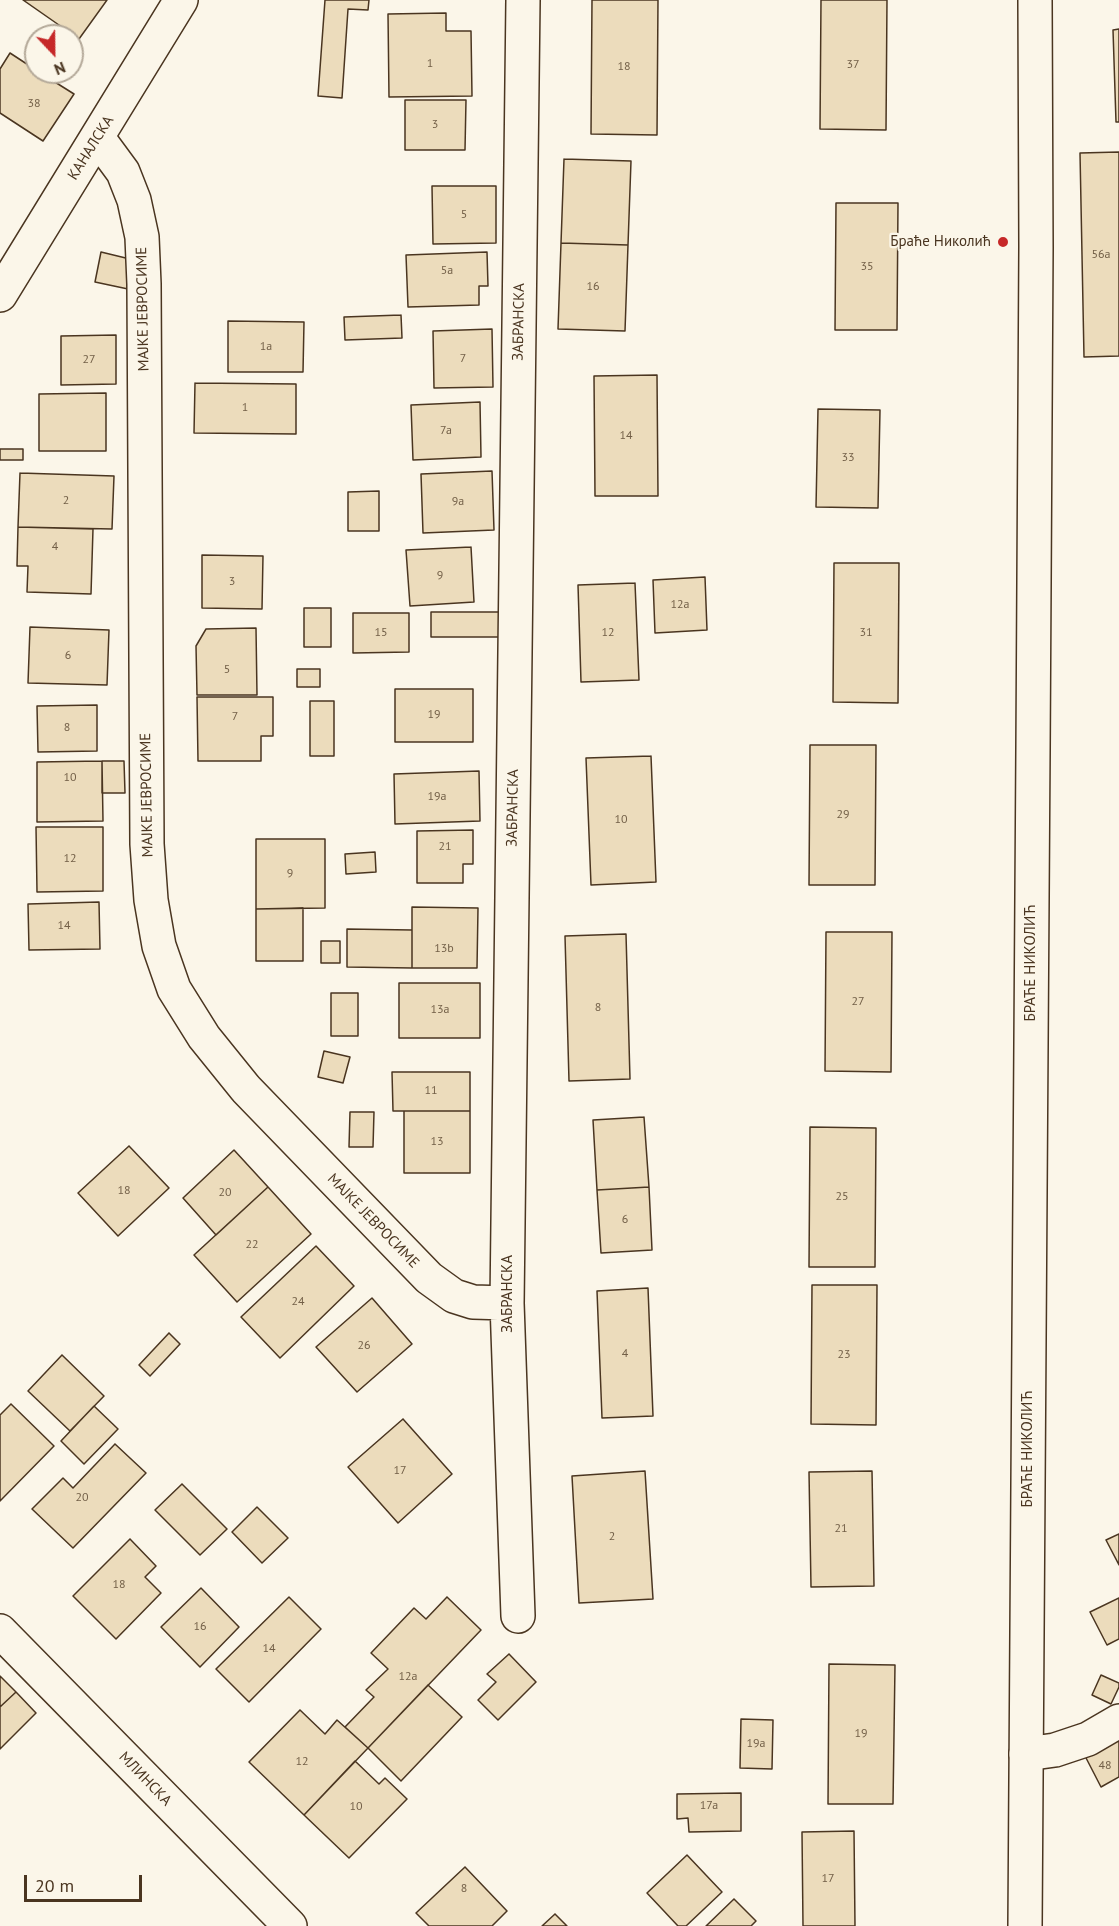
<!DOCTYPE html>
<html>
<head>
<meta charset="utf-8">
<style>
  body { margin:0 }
  #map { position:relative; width:1119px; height:1926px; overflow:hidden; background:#fbf6e9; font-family:"PT Sans",sans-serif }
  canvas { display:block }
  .north { position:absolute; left:24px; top:24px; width:60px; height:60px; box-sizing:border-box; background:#fbf6e9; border:2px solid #b4a999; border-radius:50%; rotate:158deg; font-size:16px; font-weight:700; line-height:24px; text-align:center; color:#4a3520 }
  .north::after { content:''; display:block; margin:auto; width:21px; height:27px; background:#c62828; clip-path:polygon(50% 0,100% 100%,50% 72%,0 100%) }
  .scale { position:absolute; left:24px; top:1875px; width:118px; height:27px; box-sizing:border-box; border:3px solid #4a3520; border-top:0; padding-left:8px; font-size:18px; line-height:21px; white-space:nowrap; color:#4a3520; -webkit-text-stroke:4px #fbf6e9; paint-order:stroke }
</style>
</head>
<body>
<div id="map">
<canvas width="1119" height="1926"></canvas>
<div class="north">N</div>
<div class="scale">20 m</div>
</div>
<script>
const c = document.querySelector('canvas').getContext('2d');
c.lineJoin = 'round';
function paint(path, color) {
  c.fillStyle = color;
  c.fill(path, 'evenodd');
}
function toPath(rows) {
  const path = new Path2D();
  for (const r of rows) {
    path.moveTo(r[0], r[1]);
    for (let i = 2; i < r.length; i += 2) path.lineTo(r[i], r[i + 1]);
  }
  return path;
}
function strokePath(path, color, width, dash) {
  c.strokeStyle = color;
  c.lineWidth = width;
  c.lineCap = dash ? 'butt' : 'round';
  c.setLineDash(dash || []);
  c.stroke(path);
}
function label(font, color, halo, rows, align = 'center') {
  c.font = font + ' "PT Sans",sans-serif';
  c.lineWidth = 4.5;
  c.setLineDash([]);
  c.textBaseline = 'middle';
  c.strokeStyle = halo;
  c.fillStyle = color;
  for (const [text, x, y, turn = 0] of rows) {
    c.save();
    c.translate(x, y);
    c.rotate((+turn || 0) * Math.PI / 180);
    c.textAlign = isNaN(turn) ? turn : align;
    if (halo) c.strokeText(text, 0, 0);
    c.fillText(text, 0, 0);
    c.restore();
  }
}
const building = toPath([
  [23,0,107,0,79,39,23,0],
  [325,0,369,0,368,10,348,9,342,98,318,96,325,0],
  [592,0,658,0,657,135,591,134,592,0],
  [821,0,887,0,886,130,820,129,821,0],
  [446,13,446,31,471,31,472,96,389,97,388,14,446,13],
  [1119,29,1119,122,1116,122,1113,30,1119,29],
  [10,53,36,70,36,72,39,72,74,94,43,141,0,113,0,69,10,53],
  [405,100,466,100,465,150,405,150,405,100],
  [1119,152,1119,356,1084,357,1080,153,1119,152],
  [564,159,631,161,628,245,561,243,564,159],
  [432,186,496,186,496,243,433,244,432,186],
  [836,203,898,203,897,330,835,330,836,203],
  [561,243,628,245,625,331,558,329,561,243],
  [101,252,134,260,128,289,95,282,101,252],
  [487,252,488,286,479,286,479,305,408,307,406,255,487,252],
  [401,315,402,338,345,340,344,317,401,315],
  [228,321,304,322,303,372,228,372,228,321],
  [492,329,493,387,434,388,433,331,492,329],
  [116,335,116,384,61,385,61,336,116,335],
  [657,375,658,496,595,496,594,376,657,375],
  [195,383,296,384,296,434,194,433,195,383],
  [106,393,106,451,39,451,39,394,106,393],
  [480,402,481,457,413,460,411,405,480,402],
  [818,409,880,410,878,508,816,507,818,409],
  [0,449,23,449,23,460,0,460,0,449],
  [492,471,494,530,423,533,421,474,492,471],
  [20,473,114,476,112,529,18,527,20,473],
  [379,491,379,531,348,531,348,492,379,491],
  [18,527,93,529,91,594,27,592,28,566,17,566,18,527],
  [471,547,474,602,410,606,406,550,471,547],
  [202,555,263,556,262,609,202,608,202,555],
  [834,563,899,563,898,703,833,702,834,563],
  [705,577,707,630,655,633,653,580,705,577],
  [635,583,639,680,581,682,578,585,635,583],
  [304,608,331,608,331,647,304,647,304,608],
  [431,612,503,612,503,637,431,637,431,612],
  [353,613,409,613,409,652,353,653,353,613],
  [30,627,109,630,107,685,28,683,30,627],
  [256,628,257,695,197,695,196,646,206,629,256,628],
  [297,669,320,669,320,687,297,687,297,669],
  [395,689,473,689,473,742,395,742,395,689],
  [197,697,273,697,273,736,261,736,261,761,198,761,197,697],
  [310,701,334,701,334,756,310,756,310,701],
  [97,705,97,751,38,752,37,706,97,705],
  [810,745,876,745,875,885,809,885,810,745],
  [651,756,656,882,591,885,586,758,651,756],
  [102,761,124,761,125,793,102,793,102,761],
  [102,761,103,821,37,822,37,762,102,761],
  [479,771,480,821,395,824,394,774,479,771],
  [36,827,103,827,103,891,37,892,36,827],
  [473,830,473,864,463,864,463,883,417,883,417,831,473,830],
  [256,839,325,839,325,908,256,909,256,839],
  [375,852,376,872,346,874,345,854,375,852],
  [99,902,100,949,29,950,28,904,99,902],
  [412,907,478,908,477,968,412,968,412,907],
  [303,908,303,961,256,961,256,909,303,908],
  [347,929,412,930,412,968,347,967,347,929],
  [826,932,892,932,891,1072,825,1071,826,932],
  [626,934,630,1079,569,1081,565,936,626,934],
  [321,941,340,941,340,963,321,963,321,941],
  [399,983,480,983,480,1038,399,1038,399,983],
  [331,993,358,993,358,1036,331,1036,331,993],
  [324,1051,350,1057,343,1083,318,1077,324,1051],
  [392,1072,470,1072,470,1111,393,1111,392,1072],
  [404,1111,470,1111,470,1173,404,1173,404,1111],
  [350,1112,374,1112,373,1147,349,1147,350,1112],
  [644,1117,649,1187,597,1190,593,1120,644,1117],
  [810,1127,876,1128,875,1267,809,1267,810,1127],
  [129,1146,169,1188,118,1236,78,1193,129,1146],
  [234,1150,268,1187,216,1235,183,1198,234,1150],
  [268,1187,311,1234,237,1302,194,1255,268,1187],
  [649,1187,652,1250,601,1253,597,1190,649,1187],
  [316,1246,354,1286,280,1358,241,1317,316,1246],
  [812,1285,877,1285,876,1425,811,1424,812,1285],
  [648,1288,653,1416,602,1418,597,1291,648,1288],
  [372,1298,412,1344,357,1392,316,1347,372,1298],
  [169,1333,180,1344,150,1376,139,1365,169,1333],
  [62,1355,104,1396,70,1431,28,1391,62,1355],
  [11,1404,54,1446,0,1501,0,1415,11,1404],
  [94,1406,118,1429,84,1464,61,1441,94,1406],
  [403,1419,452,1474,398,1523,348,1467,403,1419],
  [115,1444,146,1473,73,1548,32,1509,63,1478,73,1488,115,1444],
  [645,1471,653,1599,579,1603,572,1476,645,1471],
  [872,1471,874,1586,811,1587,809,1472,872,1471],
  [182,1484,227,1529,200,1555,155,1510,182,1484],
  [257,1507,288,1538,262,1563,232,1532,257,1507],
  [1119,1534,1119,1565,1106,1540,1119,1534],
  [130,1539,156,1566,145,1577,161,1593,116,1639,73,1596,130,1539],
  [201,1588,239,1627,200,1667,161,1627,201,1588],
  [289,1597,321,1629,249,1702,216,1669,289,1597],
  [447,1597,481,1630,368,1748,345,1727,374,1697,366,1690,388,1669,371,1653,414,1608,426,1619,447,1597],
  [1119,1598,1119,1639,1107,1645,1090,1612,1119,1598],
  [509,1654,536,1682,498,1720,478,1700,496,1682,487,1674,509,1654],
  [829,1664,895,1665,893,1804,828,1804,829,1664],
  [1101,1675,1119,1683,1119,1687,1111,1704,1092,1695,1101,1675],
  [0,1676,16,1692,0,1707,0,1676],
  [428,1685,462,1717,401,1781,368,1748,428,1685],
  [16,1692,36,1713,0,1749,0,1707,16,1692],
  [300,1710,325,1734,337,1720,368,1748,304,1815,249,1762,300,1710],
  [741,1719,773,1720,772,1769,740,1768,741,1719],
  [1119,1735,1119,1777,1101,1787,1084,1754,1119,1735],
  [355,1761,379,1784,385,1778,407,1799,349,1858,304,1815,355,1761],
  [741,1793,741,1831,689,1832,688,1818,677,1819,677,1794,741,1793],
  [854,1831,855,1926,803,1926,802,1832,854,1831],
  [687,1855,722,1892,686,1926,678,1926,647,1893,687,1855],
  [465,1867,507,1911,492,1926,429,1926,416,1913,465,1867],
  [734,1899,756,1921,751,1926,706,1926,734,1899],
  [555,1914,567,1926,542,1926,555,1914]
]);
const minor = toPath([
  [98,138,123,172,134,200,142,237,144,284,147,844,151,900,159,946,174,989,204,1037,246,1089,429,1278,454,1296,473,1302,507,1303],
  [0,295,181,0],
  [518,1616,507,1303,523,0],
  [0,1631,290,1926],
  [1026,1754,1055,1750,1088,1739,1119,1721]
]);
const secondary = toPath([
  [1025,1926,1033,749,1036,247,1035,0]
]);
const markers = [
  [1003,242,6,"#c62828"]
];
const numberNames = [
  ["1",430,64],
  ["37",853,65],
  ["18",624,67],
  ["38",34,104],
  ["3",435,125],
  ["5",464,215],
  ["56a",1101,255],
  ["35",867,267],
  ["5a",447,271],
  ["16",593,287],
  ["1a",266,347],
  ["7",463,359],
  ["27",89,360],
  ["1",245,408],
  ["7a",446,431],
  ["14",626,436],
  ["33",848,458],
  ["2",66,501],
  ["9a",458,502],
  ["4",55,547],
  ["9",440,576],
  ["3",232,582],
  ["12a",680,605],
  ["15",381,633],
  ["12",608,633],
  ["31",866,633],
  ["6",68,656],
  ["5",227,670],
  ["19",434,715],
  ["7",235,717],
  ["8",67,728],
  ["10",70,778],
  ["19a",437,797],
  ["29",843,815],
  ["10",621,820],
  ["21",445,847],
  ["12",70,859],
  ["9",290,874],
  ["14",64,926],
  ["13b",444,949],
  ["27",858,1002],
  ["8",598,1008],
  ["13a",440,1010],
  ["11",431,1091],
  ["13",437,1142],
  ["18",124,1191],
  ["20",225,1193],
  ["25",842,1197],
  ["6",625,1220],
  ["22",252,1245],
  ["24",298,1302],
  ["26",364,1346],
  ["4",625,1354],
  ["23",844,1355],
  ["17",400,1471],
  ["20",82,1498],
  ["21",841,1529],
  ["2",612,1537],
  ["18",119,1585],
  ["16",200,1627],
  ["14",269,1649],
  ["12a",408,1677],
  ["19",861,1734],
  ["19a",756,1744],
  ["12",302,1762],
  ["48",1105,1766],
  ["17a",709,1806],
  ["10",356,1807],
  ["17",828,1879],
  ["8",464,1889]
];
const streetNames = [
  ["КАНАЛСКА",91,148,-58],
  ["МАЈКЕ ЈЕВРОСИМЕ",143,309,-91],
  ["ЗАБРАНСКА",519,322,-89],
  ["МАЈКЕ ЈЕВРОСИМЕ",147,795,-91],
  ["ЗАБРАНСКА",513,808,-89],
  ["БРАЋЕ НИКОЛИЋ",1031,963,-90],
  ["МАЈКЕ ЈЕВРОСИМЕ",373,1221,46],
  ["ЗАБРАНСКА",508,1294,-90],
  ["БРАЋЕ НИКОЛИЋ",1028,1449,-90],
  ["МЛИНСКА",145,1779,46]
];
const poiNames = [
  ["Браће Николић",991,242]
];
paint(building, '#ecdcbc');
strokePath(building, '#4a3520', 1.5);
strokePath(minor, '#4a3520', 36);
strokePath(secondary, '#4a3520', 36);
strokePath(minor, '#fbf6e9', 33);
strokePath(secondary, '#fbf6e9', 33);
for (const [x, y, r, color] of markers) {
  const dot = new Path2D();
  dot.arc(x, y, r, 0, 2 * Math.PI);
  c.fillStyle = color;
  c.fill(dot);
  strokePath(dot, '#fbf6e9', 2);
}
label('12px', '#725f47', null, numberNames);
label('15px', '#4a3520', '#fbf6e9', streetNames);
label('15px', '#4a3520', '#fbf6e9', poiNames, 'right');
</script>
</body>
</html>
